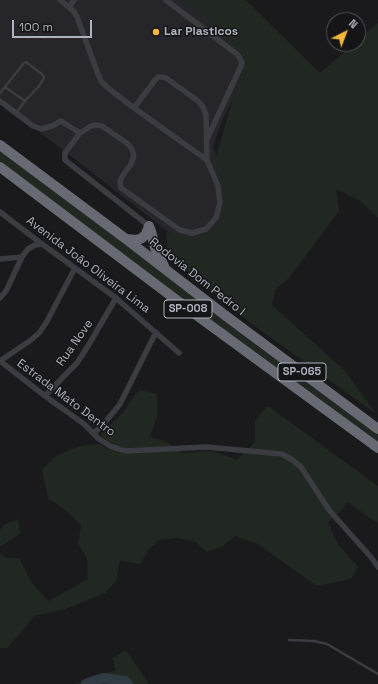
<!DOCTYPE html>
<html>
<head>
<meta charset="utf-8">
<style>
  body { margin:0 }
  #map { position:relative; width:378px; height:684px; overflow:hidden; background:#1a1a1d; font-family:"Space Grotesk",sans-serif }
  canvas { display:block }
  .north { position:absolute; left:326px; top:12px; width:40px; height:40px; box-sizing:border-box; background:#151518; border:1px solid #52545a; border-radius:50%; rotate:42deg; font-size:11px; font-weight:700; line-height:16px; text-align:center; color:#adb2bc }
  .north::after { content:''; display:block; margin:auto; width:14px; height:18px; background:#f5b83a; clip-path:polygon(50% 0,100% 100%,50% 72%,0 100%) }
  .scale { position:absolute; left:12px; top:20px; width:80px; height:18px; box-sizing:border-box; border:2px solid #adb2bc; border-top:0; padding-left:5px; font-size:12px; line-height:14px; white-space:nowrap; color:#adb2bc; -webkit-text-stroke:3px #151518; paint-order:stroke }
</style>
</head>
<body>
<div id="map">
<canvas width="378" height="684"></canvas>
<div class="north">N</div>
<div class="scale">100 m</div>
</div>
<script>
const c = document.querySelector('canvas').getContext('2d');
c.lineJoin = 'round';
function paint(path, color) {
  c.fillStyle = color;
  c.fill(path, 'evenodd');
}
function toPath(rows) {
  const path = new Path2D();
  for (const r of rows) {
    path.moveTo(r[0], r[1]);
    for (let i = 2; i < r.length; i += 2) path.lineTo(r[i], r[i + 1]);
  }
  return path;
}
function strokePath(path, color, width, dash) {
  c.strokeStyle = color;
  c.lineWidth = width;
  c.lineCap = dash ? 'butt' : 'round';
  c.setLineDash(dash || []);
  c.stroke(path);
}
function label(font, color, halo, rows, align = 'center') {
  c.font = font + ' "Space Grotesk",sans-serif';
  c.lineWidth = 3;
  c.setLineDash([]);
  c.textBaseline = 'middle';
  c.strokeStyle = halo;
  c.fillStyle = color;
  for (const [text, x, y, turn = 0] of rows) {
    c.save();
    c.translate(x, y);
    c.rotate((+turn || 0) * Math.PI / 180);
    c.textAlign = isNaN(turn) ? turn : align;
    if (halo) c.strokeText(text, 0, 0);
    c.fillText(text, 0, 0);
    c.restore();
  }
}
const built = toPath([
  [0,0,190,0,245,52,249,70,223,118,213,147,218,162,224,213,218,227,195,240,171,234,41,133,0,104]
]);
const green = toPath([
  [182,0,246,0,320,73,354,44,358,44,358,40,378,23,378,218,359,200,336,189,339,211,289,278,275,290,272,305,345,371,376,414,244,318,168,255,166,232,195,240,218,227,222,203,215,160,244,61,215,24],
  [0,149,85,212,251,341,378,435,378,445,0,162],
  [139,390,157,394,157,416,150,437,165,441,182,453,212,451,237,460,255,442,255,421,262,412,268,406,378,486,378,522,374,521,348,502,338,514,328,522,338,544,358,567,351,579,317,586,297,572,258,544,235,536,223,546,206,552,196,542,178,538,159,540,148,550,141,564,120,561,116,581,105,593,65,609,34,616,19,635,7,648,0,648,0,553,6,558,19,558,32,583,48,601,67,591,88,578,87,558,78,544,81,525,64,509,48,498,42,470,56,456,80,446,100,444,109,451,100,434,121,415],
  [18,519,20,534,0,547,0,530,5,524],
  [126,650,149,684,76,684,89,676,115,671,113,658]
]);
const river = toPath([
  [86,684,103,678,125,681,128,684]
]);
const lane = toPath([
  [5,87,25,101],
  [0,93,24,63,26,62,43,75,44,78,39,86,25,101,17,112],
  [289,640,314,641,327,644,378,674]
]);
const street = toPath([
  [60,0,69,7,74,12,77,17,98,74,101,81,108,88,134,108,155,80,158,77,162,77,166,78,198,101,203,107,206,115,207,160,218,186,220,203,216,218,206,229,192,233,180,230,121,188,120,181,123,175,131,164,134,156,132,149,128,144,102,126,96,125,91,126,80,133],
  [166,0,238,55,242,62,241,66,208,137],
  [69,7,74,0],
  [0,101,33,126,42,129,52,126,61,121,80,133,65,153,65,160,149,226],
  [134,108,207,160],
  [0,212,42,244,116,298,179,353],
  [0,259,22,257],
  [0,298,6,291,22,257,28,249,35,245,42,244],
  [0,361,45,396,84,424,99,439,110,446,125,451,207,447,282,454,291,459,301,467,329,510,370,556,378,567],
  [0,361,31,340,39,333,46,323,75,268],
  [45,396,69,371,77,363,88,346,116,298],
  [94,433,106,421,120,404,156,332]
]);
const highway = toPath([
  [0,145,126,239,226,316,378,429],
  [0,167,199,317,378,448],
  [149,226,151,231,155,248,164,266],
  [126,239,137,240,142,238,146,234,149,226]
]);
const markers = [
  [156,32,4,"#f5b83a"]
];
const shields = [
  [188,309,48],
  [302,372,48]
];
const shieldNames = [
  ["SP-008",188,309],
  ["SP-065",302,372]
];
const poiNames = [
  ["Lar Plasticos",164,32]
];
const streetNames = [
  ["Avenida João Oliveira Lima",88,265,37],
  ["Rodovia Dom Pedro I",197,277,38],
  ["Rua Nove",75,343,-55],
  ["Estrada Mato Dentro",66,398,37]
];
paint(built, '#26262a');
paint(green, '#202821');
strokePath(river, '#303a42', 10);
strokePath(lane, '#3b3c42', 2.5);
strokePath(street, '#3b3c42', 5.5);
strokePath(highway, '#676a73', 10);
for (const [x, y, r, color] of markers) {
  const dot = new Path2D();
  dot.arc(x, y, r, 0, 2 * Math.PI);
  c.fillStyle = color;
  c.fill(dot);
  strokePath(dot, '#151518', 1.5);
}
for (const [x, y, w] of shields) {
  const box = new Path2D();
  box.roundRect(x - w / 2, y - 9, w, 18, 3);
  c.fillStyle = '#151518';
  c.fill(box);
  strokePath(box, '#adb2bc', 1);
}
label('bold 11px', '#adb2bc', null, shieldNames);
label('bold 12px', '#adb2bc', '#151518', poiNames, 'left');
label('12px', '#adb2bc', '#151518', streetNames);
</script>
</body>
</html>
